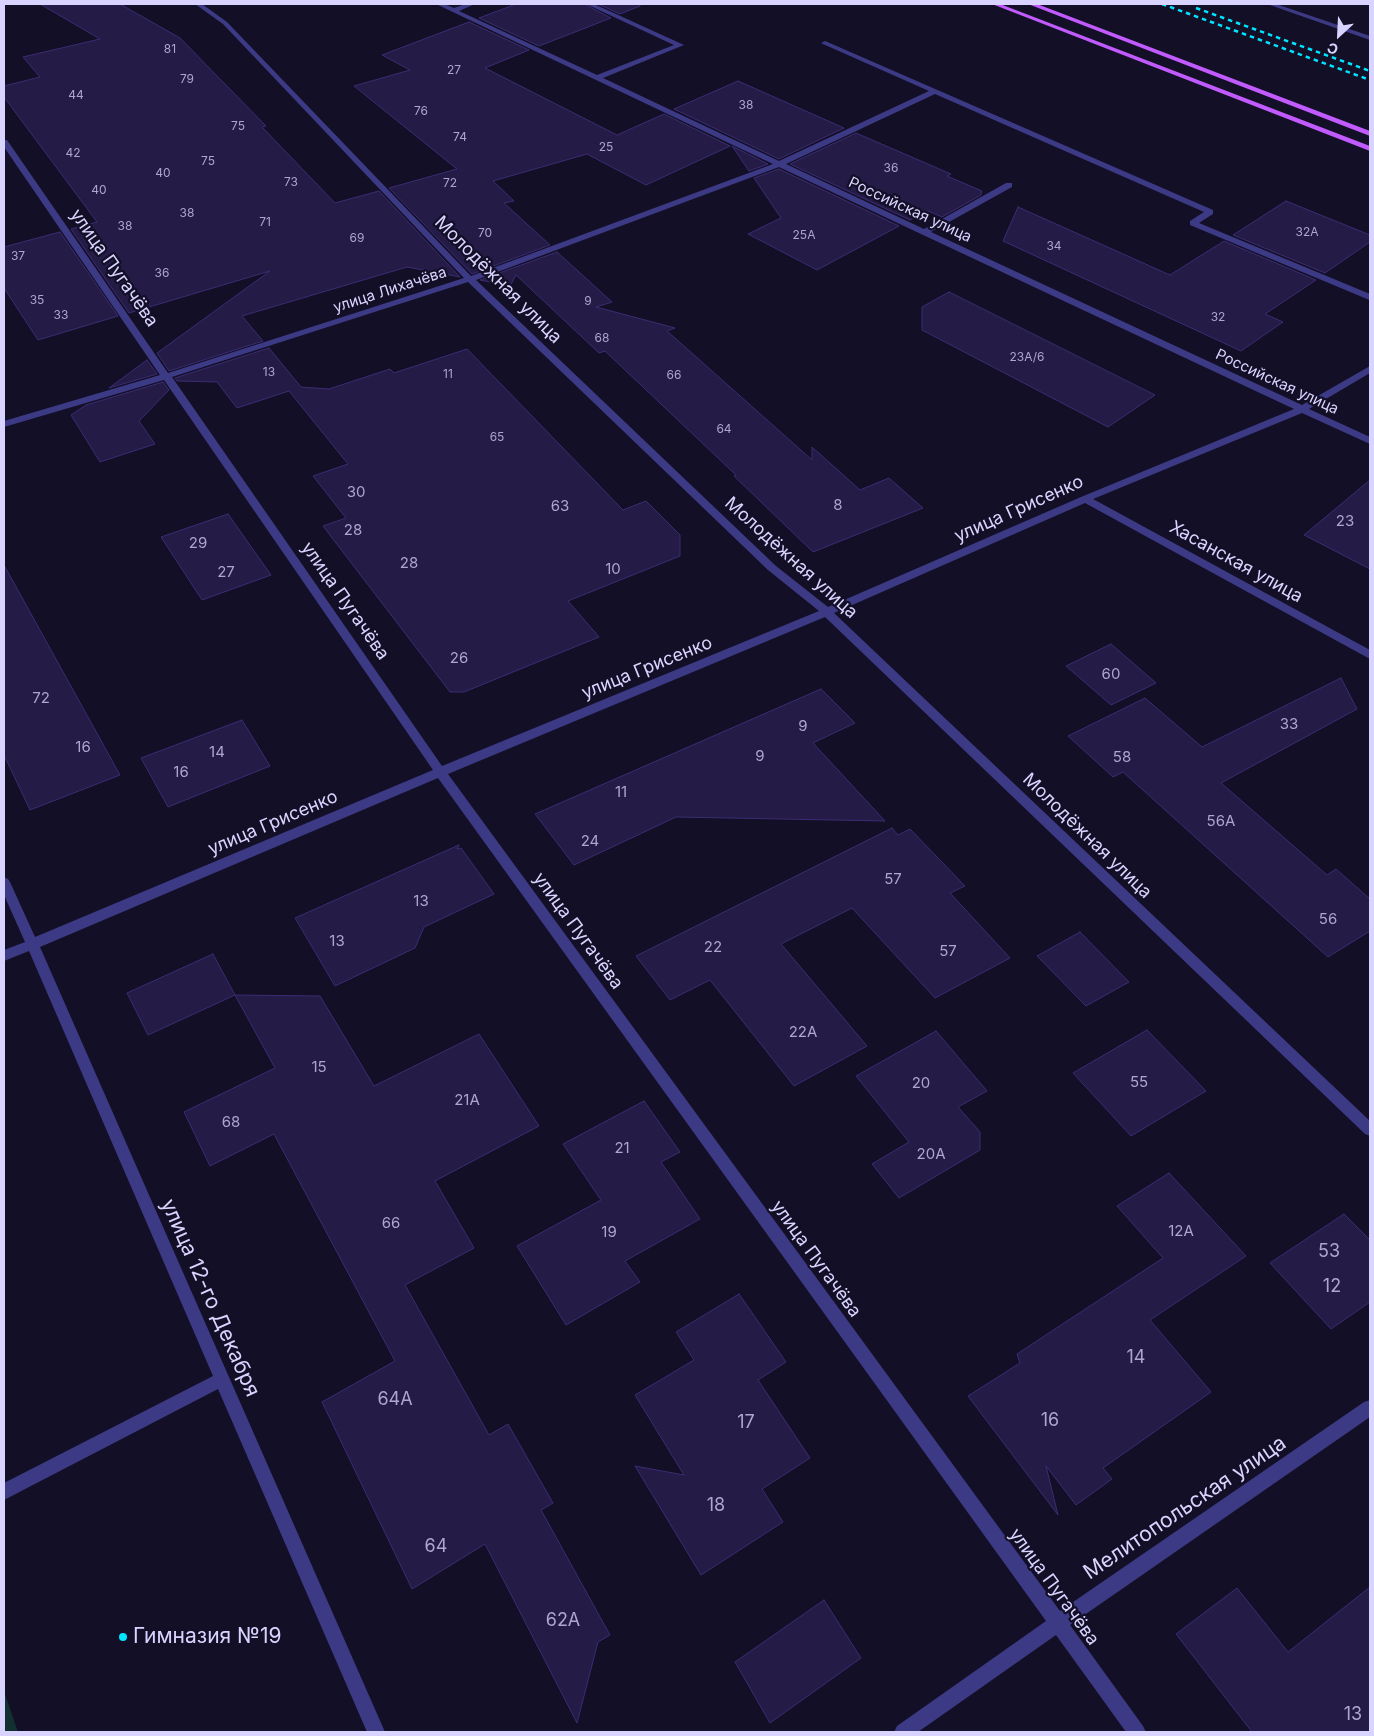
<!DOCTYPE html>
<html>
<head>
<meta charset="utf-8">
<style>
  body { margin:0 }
  #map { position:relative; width:1374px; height:1736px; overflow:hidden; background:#130f26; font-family:Inter,sans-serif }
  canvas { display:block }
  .frame { position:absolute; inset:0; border:5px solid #d9d4ff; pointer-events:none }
  .north { position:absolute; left:1314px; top:10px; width:50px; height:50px; -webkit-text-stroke:4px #130f26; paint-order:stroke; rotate:205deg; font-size:14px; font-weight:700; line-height:20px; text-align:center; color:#d9d4ff }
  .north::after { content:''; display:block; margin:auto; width:18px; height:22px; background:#d9d4ff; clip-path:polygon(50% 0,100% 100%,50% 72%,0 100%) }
</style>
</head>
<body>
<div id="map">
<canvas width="1374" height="1736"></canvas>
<div class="frame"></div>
<div class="north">С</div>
</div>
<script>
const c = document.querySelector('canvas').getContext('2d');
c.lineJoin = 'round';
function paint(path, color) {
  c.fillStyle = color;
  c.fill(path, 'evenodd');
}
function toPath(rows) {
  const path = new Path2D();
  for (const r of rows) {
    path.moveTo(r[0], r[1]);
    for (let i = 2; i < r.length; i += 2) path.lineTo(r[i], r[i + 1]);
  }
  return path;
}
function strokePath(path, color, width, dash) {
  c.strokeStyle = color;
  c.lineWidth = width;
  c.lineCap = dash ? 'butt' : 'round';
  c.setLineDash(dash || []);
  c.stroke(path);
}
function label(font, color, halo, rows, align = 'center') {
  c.font = font + ' Inter,sans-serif';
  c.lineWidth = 4.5;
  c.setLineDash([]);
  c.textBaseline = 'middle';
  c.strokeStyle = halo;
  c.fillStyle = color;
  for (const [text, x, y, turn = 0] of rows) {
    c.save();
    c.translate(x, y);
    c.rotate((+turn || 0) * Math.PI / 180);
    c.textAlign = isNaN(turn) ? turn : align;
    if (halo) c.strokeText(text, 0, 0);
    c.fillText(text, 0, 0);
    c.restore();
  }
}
const green = toPath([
  [4,1691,18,1732,4,1732]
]);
const building = toPath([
  [40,4,120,4,180,38,266,126,262,127,335,203,379,191,460,277,407,267,242,316,263,341,169,371,157,353,270,271,129,313,71,229,97,222,4,97,4,86,40,77,23,57,100,39,40,4],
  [516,4,584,4,611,18,539,46,479,18,516,4],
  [598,4,640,4,640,6,620,14,598,4],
  [469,22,529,50,485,68,617,135,664,114,730,146,646,185,587,154,493,181,514,201,504,203,550,245,472,274,389,188,457,169,354,86,410,70,382,55,469,22],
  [738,81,844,128,779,159,674,109,738,81],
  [856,133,951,174,947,176,982,191,981,195,942,217,928,211,910,220,790,164,856,133],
  [732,146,768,164,749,171,732,146],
  [779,169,899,226,817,270,748,234,781,218,754,178,779,169],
  [1286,201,1370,235,1370,242,1325,273,1233,235,1286,201],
  [1018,207,1170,275,1224,241,1316,280,1265,314,1283,322,1241,351,1003,241,1018,207],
  [60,232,118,316,38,340,4,288,4,247,60,232],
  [557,252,612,302,596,307,675,328,667,331,812,460,812,447,860,490,889,478,923,508,813,552,734,476,736,475,605,351,599,353,516,275,510,286,480,280,557,252],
  [949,292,1155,395,1108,427,922,330,922,307,949,292],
  [269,348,301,387,329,389,390,369,394,373,467,349,623,510,646,501,680,535,680,556,568,601,599,637,464,692,450,692,323,526,346,518,313,476,348,464,289,391,237,408,217,382,177,381,175,378,269,348],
  [147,360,157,374,109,388,147,360],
  [163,382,169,390,139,421,155,444,100,462,71,415,86,405,163,382],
  [1370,480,1370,569,1304,535,1370,480],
  [228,514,271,575,202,600,161,537,228,514],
  [4,565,120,775,30,810,4,755,4,565],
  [1111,644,1156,683,1111,705,1066,666,1111,644],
  [1341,678,1357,709,1221,783,1327,875,1336,869,1370,899,1370,931,1328,957,1123,772,1113,777,1068,736,1145,698,1202,747,1341,678],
  [821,689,855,723,813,743,885,821,676,817,574,865,535,814,821,689],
  [242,720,270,766,168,807,141,758,242,720],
  [892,828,898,835,910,829,965,886,950,893,1010,958,935,998,852,908,781,944,867,1046,794,1086,710,980,670,1000,636,956,892,828],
  [459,845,457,849,461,848,494,894,424,927,415,948,335,986,295,918,459,845],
  [1080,932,1129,982,1086,1006,1037,956,1080,932],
  [213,954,235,995,148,1035,127,993,213,954],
  [235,995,320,996,374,1086,479,1034,539,1126,435,1181,474,1248,405,1285,489,1435,508,1424,553,1503,541,1510,610,1635,598,1642,577,1723,485,1544,412,1589,322,1402,395,1361,274,1134,210,1166,184,1112,275,1068,235,995],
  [1147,1030,1206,1091,1131,1136,1073,1073,1147,1030],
  [936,1031,987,1091,958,1107,980,1132,980,1150,899,1198,872,1164,909,1142,856,1076,936,1031],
  [644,1101,680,1152,661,1162,700,1219,625,1261,640,1282,566,1325,517,1246,601,1200,563,1144,644,1101],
  [1169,1173,1246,1256,1150,1320,1211,1392,1103,1468,1112,1479,1076,1505,1046,1466,1058,1515,968,1396,1020,1363,1017,1354,1163,1258,1117,1206,1169,1173],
  [1344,1214,1370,1240,1370,1302,1331,1329,1270,1263,1344,1214],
  [739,1294,786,1362,758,1380,810,1458,762,1489,783,1522,701,1575,635,1466,684,1475,635,1395,694,1360,676,1332,739,1294],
  [1370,1587,1370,1732,1252,1732,1176,1634,1237,1588,1288,1652,1370,1587],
  [824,1600,861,1658,770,1723,735,1662,824,1600]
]);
const minor = toPath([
  [195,4,202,4,227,22,471,276,773,164,436,4,444,4,454,8,466,4,475,4,459,11,597,75,674,45,586,4,594,4,684,45,603,78,779,161,929,91,823,44,821,43,825,41,1213,210,1213,214,1199,223,1370,294,1370,300,1367,299,1190,225,1190,221,1204,212,935,94,786,164,924,229,1006,183,1012,183,1012,187,931,232,1302,405,1370,366,1370,373,1309,409,1370,437,1370,444,1302,413,1093,499,1370,650,1370,659,1085,503,834,613,1370,1121,1370,1136,1365,1134,825,617,448,774,1060,1611,1364,1402,1370,1400,1370,1417,1070,1625,1143,1726,1146,1732,1126,1732,1056,1635,918,1732,894,1732,897,1726,1046,1621,438,778,40,947,385,1732,367,1732,218,1389,4,1500,4,1483,213,1376,29,951,4,961,4,950,25,942,4,895,4,877,8,879,10,882,35,937,433,770,164,380,4,427,4,421,160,375,4,147,4,140,7,140,168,373,464,278,223,24,195,4],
  [779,167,921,234,1294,409,1081,497,828,607,776,566,476,280,779,167],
  [468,282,768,570,819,611,442,766,172,377,468,282],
  [1267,4,1276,4,1370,36,1370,40,1267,4]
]);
const major = toPath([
  [992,4,1000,4,1370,146,1370,151,992,4],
  [1028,4,1037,4,1370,131,1370,136,1028,4]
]);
const rail = toPath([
  [1162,4,1370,80],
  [1196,8,1370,71]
]);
const markers = [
  [123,1637,5,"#00e5ff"]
];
const farNumbernames = [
  ["81",170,49],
  ["27",454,70],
  ["79",187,79],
  ["44",76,95],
  ["38",746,105],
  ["76",421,111],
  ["75",238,126],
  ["74",460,137],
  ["25",606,147],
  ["42",73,153],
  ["75",208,161],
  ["36",891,168],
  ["40",163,173],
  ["73",291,182],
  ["72",450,183],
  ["40",99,190],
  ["38",187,213],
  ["71",265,222],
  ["38",125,226],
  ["32А",1307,232],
  ["70",485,233],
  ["25А",804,235],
  ["69",357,238],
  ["34",1054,246],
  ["37",18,256],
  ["36",162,273],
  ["35",37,300],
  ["9",588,301],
  ["33",61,315],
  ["32",1218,317],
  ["68",602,338],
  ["23А/6",1027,357],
  ["13",269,372],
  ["11",448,374],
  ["66",674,375],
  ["64",724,429],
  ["65",497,437]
];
const farStreetnames = [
  ["Российская улица",910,210,25],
  ["улица Лихачёва",390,290,-18],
  ["Российская улица",1277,382,25]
];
const numberNames = [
  ["30",356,492],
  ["8",838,505],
  ["63",560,506],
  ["23",1345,521],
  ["28",353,530],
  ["29",198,543],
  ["28",409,563],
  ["10",613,569],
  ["27",226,572],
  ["26",459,658],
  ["60",1111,674],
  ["72",41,698],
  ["33",1289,724],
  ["9",803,726],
  ["16",83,747],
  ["14",217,752],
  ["9",760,756],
  ["58",1122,757],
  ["16",181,772],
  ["11",621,792],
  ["56А",1221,821],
  ["24",590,841],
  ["57",893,879],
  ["13",421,901],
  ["56",1328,919],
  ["13",337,941],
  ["22",713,947],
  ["57",948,951],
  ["22А",803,1032],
  ["15",319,1067],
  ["55",1139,1082],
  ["20",921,1083],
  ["21А",467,1100],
  ["68",231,1122],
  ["21",622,1148],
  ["20А",931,1154],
  ["66",391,1223],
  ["12А",1181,1231],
  ["19",609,1232]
];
const streetNames = [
  ["улица Пугачёва",114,268,55],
  ["Молодёжная улица",498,280,45],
  ["улица Грисенко",1019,509,-24],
  ["Молодёжная улица",791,558,42],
  ["Хасанская улица",1236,562,29],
  ["улица Пугачёва",345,601,55],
  ["улица Грисенко",647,668,-22],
  ["улица Грисенко",273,823,-23],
  ["Молодёжная улица",1087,836,44],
  ["улица Пугачёва",578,931,54],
  ["улица Пугачёва",816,1259,54],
  ["улица Пугачёва",1054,1587,54]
];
const nearNumbernames = [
  ["53",1329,1252],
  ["12",1332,1287],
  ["14",1136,1358],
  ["64А",395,1400],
  ["16",1050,1421],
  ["17",746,1423],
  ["18",716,1506],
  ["64",436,1547],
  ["62А",563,1621],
  ["13",1353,1715]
];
const nearStreetnames = [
  ["улица 12-го Декабря",210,1298,66],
  ["Мелитопольская улица",1185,1508,-34]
];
const nearPoinames = [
  ["Гимназия №19",133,1637]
];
paint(green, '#12302f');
paint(building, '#241b47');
strokePath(building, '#3b2d73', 1);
paint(minor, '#3d3a85');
paint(major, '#c25bff');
strokePath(rail, '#00e5ff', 2.5, [4.5, 4]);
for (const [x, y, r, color] of markers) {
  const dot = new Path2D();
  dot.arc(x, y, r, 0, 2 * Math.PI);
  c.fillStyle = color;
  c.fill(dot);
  strokePath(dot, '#130f26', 2);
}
label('12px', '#aca6d1', null, farNumbernames);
label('15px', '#d9d4ff', '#130f26', farStreetnames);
label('15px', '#aca6d1', null, numberNames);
label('18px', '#d9d4ff', '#130f26', streetNames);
label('18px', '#aca6d1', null, nearNumbernames);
label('21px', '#d9d4ff', '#130f26', nearStreetnames);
label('21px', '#d9d4ff', '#130f26', nearPoinames, 'left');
</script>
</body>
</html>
